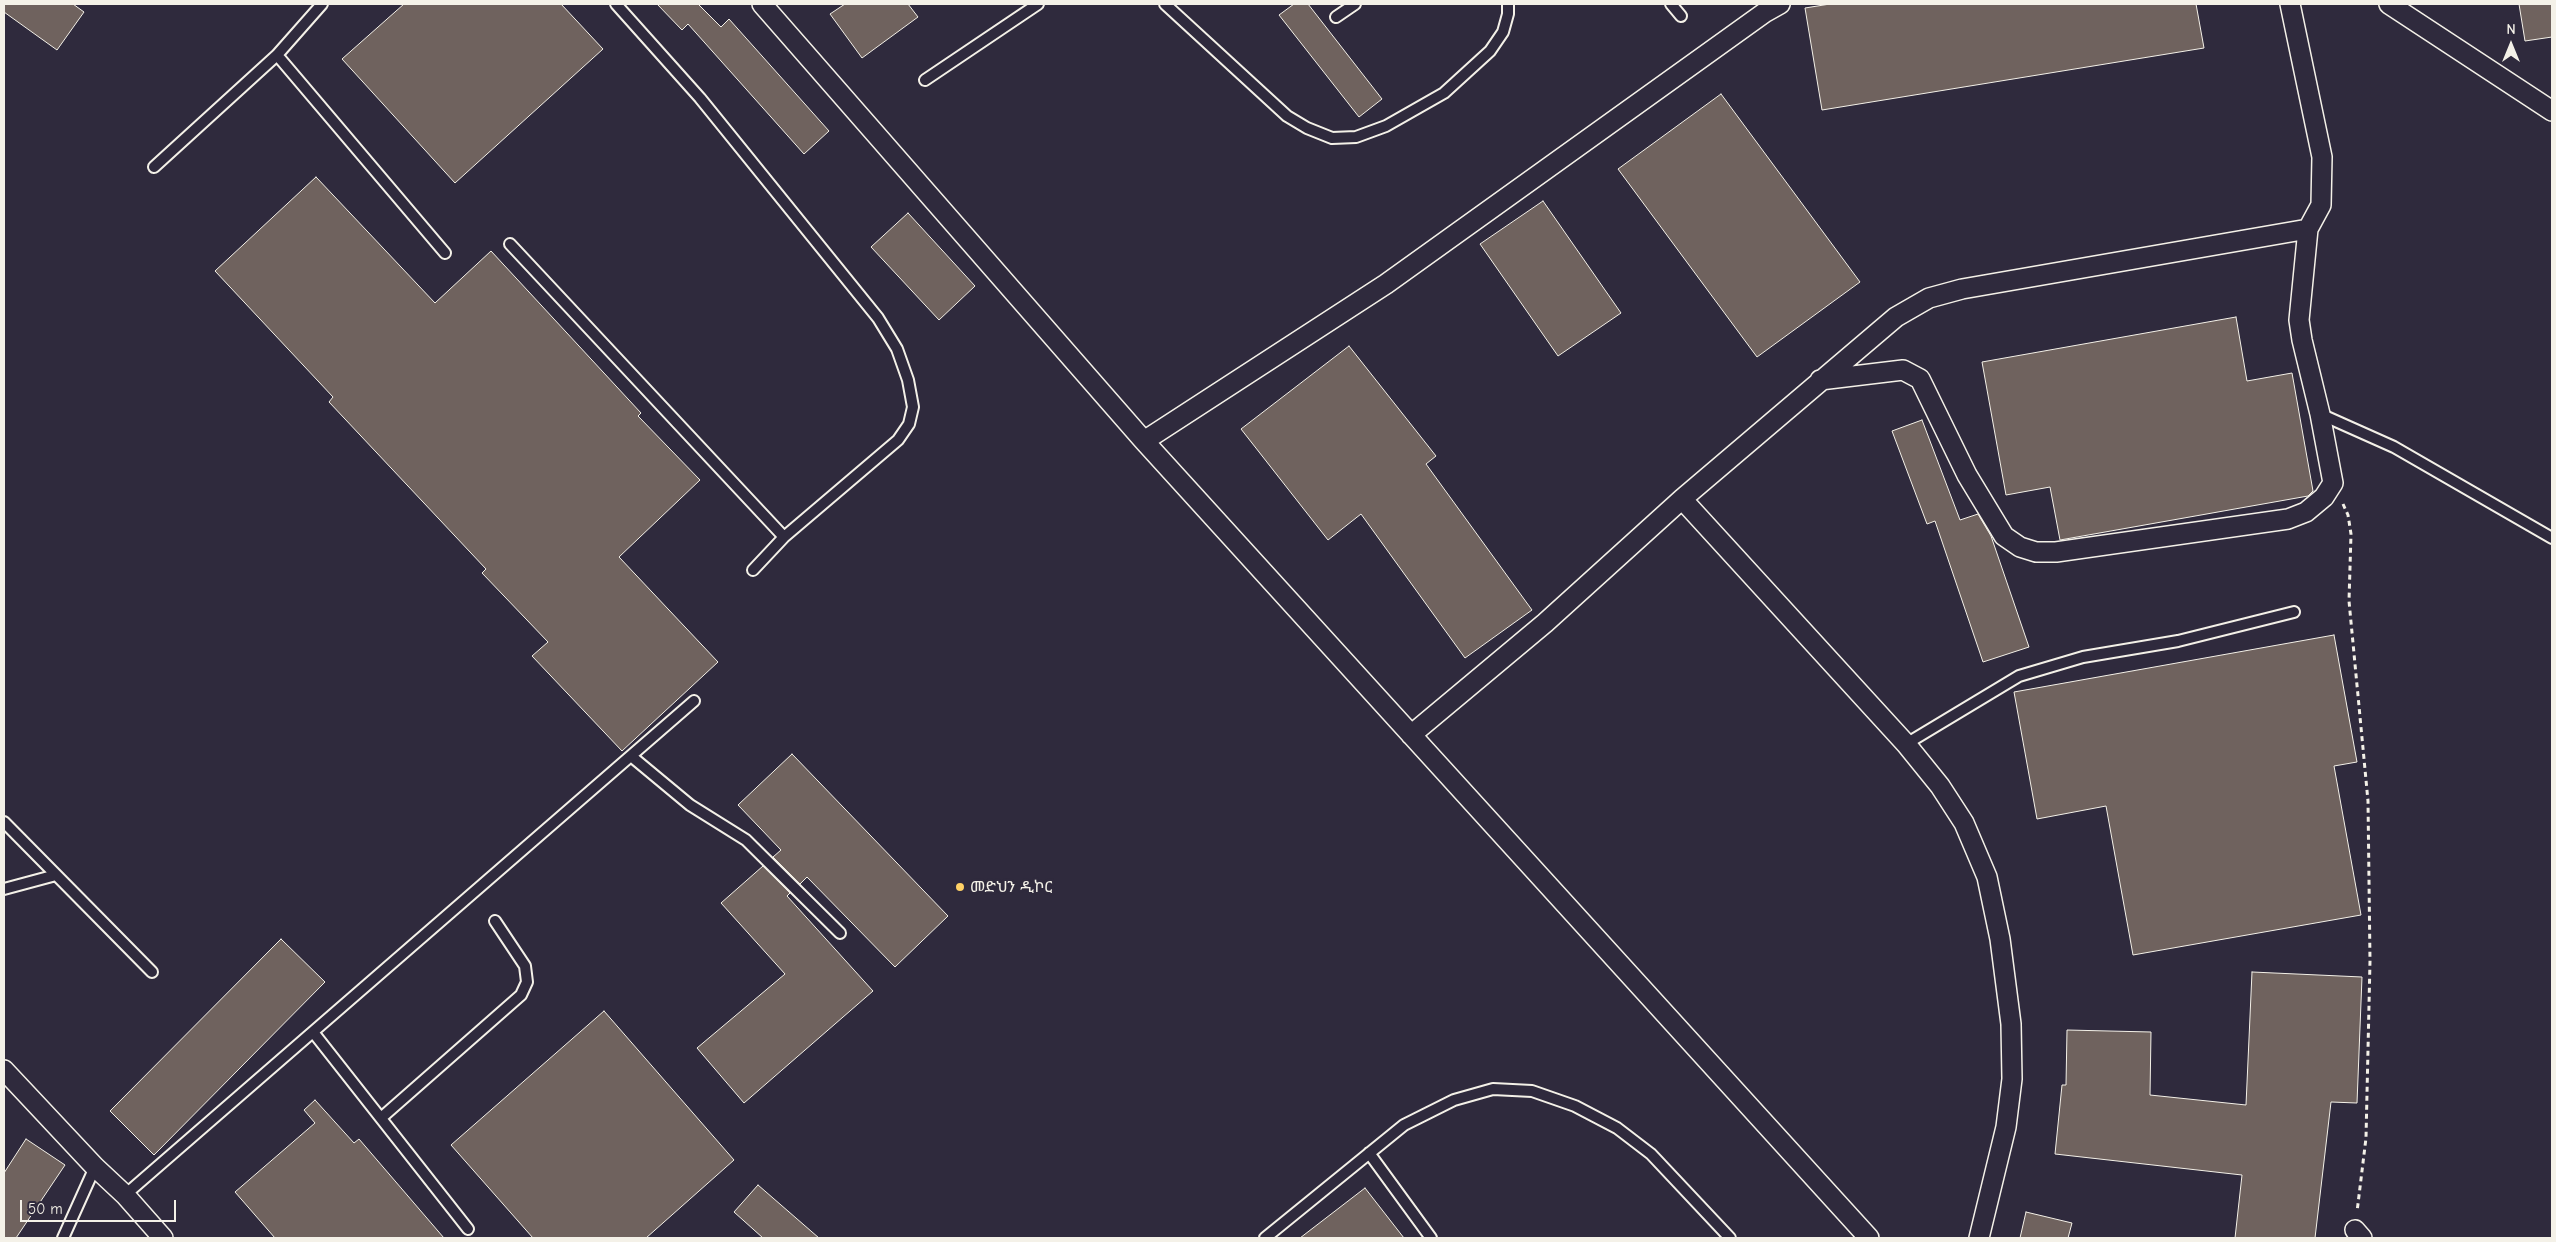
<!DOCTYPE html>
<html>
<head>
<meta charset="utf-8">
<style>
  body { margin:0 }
  #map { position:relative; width:2556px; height:1242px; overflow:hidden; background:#2f2a3d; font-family:"Comic Neue",sans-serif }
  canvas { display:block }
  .frame { position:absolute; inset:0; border:5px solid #f4f1e8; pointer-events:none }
  .north { position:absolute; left:2486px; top:20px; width:50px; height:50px; -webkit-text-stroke:4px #2f2a3d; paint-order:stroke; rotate:0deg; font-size:14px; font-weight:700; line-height:20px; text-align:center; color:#f4f1e8 }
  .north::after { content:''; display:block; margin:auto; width:18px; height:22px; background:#f4f1e8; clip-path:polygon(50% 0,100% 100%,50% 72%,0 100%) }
  .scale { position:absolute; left:20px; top:1200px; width:156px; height:22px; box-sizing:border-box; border:2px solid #f4f1e8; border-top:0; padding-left:6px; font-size:15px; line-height:18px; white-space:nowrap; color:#f4f1e8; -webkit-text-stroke:4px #2f2a3d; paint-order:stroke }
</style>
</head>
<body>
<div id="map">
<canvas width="2556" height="1242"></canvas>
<div class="frame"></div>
<div class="north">N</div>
<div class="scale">50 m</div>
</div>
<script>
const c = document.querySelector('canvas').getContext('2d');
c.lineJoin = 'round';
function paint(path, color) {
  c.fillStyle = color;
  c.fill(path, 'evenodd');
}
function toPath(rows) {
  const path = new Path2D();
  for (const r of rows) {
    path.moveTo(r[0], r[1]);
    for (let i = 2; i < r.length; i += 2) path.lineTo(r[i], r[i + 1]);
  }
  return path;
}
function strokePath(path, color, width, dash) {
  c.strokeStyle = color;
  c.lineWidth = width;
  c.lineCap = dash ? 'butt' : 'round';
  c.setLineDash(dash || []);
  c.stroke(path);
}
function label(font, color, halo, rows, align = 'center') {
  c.font = font + ' "Comic Neue","Noto Sans Ethiopic",sans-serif';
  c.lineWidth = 5;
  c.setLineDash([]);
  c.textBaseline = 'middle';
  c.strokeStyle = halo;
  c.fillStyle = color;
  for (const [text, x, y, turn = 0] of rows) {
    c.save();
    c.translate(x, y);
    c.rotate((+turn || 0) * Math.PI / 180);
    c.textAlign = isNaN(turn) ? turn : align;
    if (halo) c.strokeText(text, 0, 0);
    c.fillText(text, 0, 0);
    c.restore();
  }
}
const building = toPath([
  [4,4,73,4,84,12,57,50,4,12,4,4],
  [404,4,561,4,603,49,455,183,342,59,404,4],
  [657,4,698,4,721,27,729,19,829,131,804,154,688,24,682,30,657,4],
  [845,4,908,4,918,17,862,58,830,14,845,4],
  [1294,4,1308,4,1382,99,1359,117,1279,15,1294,4],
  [1830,4,2196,4,2204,48,1822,110,1805,8,1830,4],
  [2519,4,2552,4,2552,37,2525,41,2519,4],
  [1721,94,1860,282,1757,357,1618,169,1721,94],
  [316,177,435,303,491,251,641,413,638,416,700,480,619,557,718,662,622,751,532,656,548,642,482,573,486,569,329,402,333,397,215,271,316,177],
  [1543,201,1621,313,1558,356,1480,244,1543,201],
  [908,213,975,286,939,320,871,247,908,213],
  [2236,317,2247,381,2292,373,2313,491,2308,496,2060,540,2050,487,2006,495,1982,362,2236,317],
  [1349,346,1436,456,1426,464,1532,610,1465,658,1361,514,1328,540,1241,429,1349,346],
  [1922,420,1960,520,1978,514,1991,536,2029,647,1983,662,1935,521,1927,524,1892,431,1922,420],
  [2334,635,2357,762,2334,766,2361,915,2133,955,2106,806,2037,819,2014,692,2334,635],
  [792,754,948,916,895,967,807,877,800,884,773,857,781,850,738,805,792,754],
  [763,866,790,893,787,896,873,991,744,1103,697,1048,785,974,721,903,763,866],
  [281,939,325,982,154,1155,110,1111,281,939],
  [2252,972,2362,977,2357,1103,2331,1102,2315,1238,2235,1238,2242,1175,2055,1154,2062,1085,2066,1085,2067,1030,2151,1032,2150,1095,2246,1105,2252,972],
  [604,1011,734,1160,646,1238,533,1238,451,1145,604,1011],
  [315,1100,354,1143,359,1139,444,1238,275,1238,235,1192,315,1123,304,1110,315,1100],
  [26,1139,65,1165,16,1238,4,1238,4,1173,26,1139],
  [758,1185,819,1238,763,1238,734,1212,758,1185],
  [1365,1188,1404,1238,1300,1238,1365,1188],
  [2026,1212,2072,1223,2068,1238,2020,1238,2026,1212]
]);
const path = toPath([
  [2343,504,2348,515,2351,534,2349,601,2368,801,2370,961,2366,1138,2357,1212]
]);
const service = toPath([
  [616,4,700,98,878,318,897,349,908,380,913,407,909,424,898,440,784,537,753,570],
  [1165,4,1287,116,1307,128,1332,138,1356,137,1386,126,1444,93,1490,51,1503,32,1508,14,1508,4],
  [1671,4,1681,16],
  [1336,17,1355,4],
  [277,55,445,253],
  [925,80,1038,4],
  [154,167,277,55,322,4],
  [510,244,784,537],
  [2320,414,2394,447,2552,538],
  [1906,744,2019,676,2083,657,2178,641,2294,612],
  [631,756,690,805,746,840,840,933],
  [4,822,152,972],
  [4,889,56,875],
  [313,1032,468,1229],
  [381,1118,521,995,527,982,525,966,495,921],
  [1369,1153,1431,1238],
  [125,1195,694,701],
  [63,1238,95,1167],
  [1265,1238,1404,1125,1454,1100,1493,1089,1532,1091,1575,1106,1617,1128,1651,1154,1730,1238]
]);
const minor = toPath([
  [762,4,1144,441,1869,1238],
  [2389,4,2552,111],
  [1820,380,1903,370,1920,379,1967,475,2004,536,2020,547,2036,552,2056,552,2288,519,2306,512,2324,497,2333,483,2320,414,2302,340,2299,320,2308,229],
  [1144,441,1386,284,1764,13,1780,4],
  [1682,499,1906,744,1940,786,1964,823,1987,877,2000,939,2011,1024,2012,1079,2006,1127,1979,1238],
  [1411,735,1545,623,1682,499,1896,317,1929,298,1962,289,2308,229,2321,205,2322,157,2290,4],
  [4,1070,95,1167,125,1195,163,1238],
  [2355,1230,2362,1238]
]);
const markers = [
  [960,887,5,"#ffd166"]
];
const poiNames = [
  ["መድህን ዲኮር",970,887]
];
paint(building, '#6f625e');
strokePath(building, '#f4f1e8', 1);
strokePath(service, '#f4f1e8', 14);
strokePath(minor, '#f4f1e8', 22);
strokePath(path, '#f4f1e8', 3, [5, 4]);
strokePath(service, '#2f2a3d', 10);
strokePath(minor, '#2f2a3d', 19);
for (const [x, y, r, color] of markers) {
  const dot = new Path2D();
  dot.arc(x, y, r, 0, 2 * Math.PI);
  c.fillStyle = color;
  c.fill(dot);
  strokePath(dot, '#2f2a3d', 2);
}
label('16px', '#f4f1e8', '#2f2a3d', poiNames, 'left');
</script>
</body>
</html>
